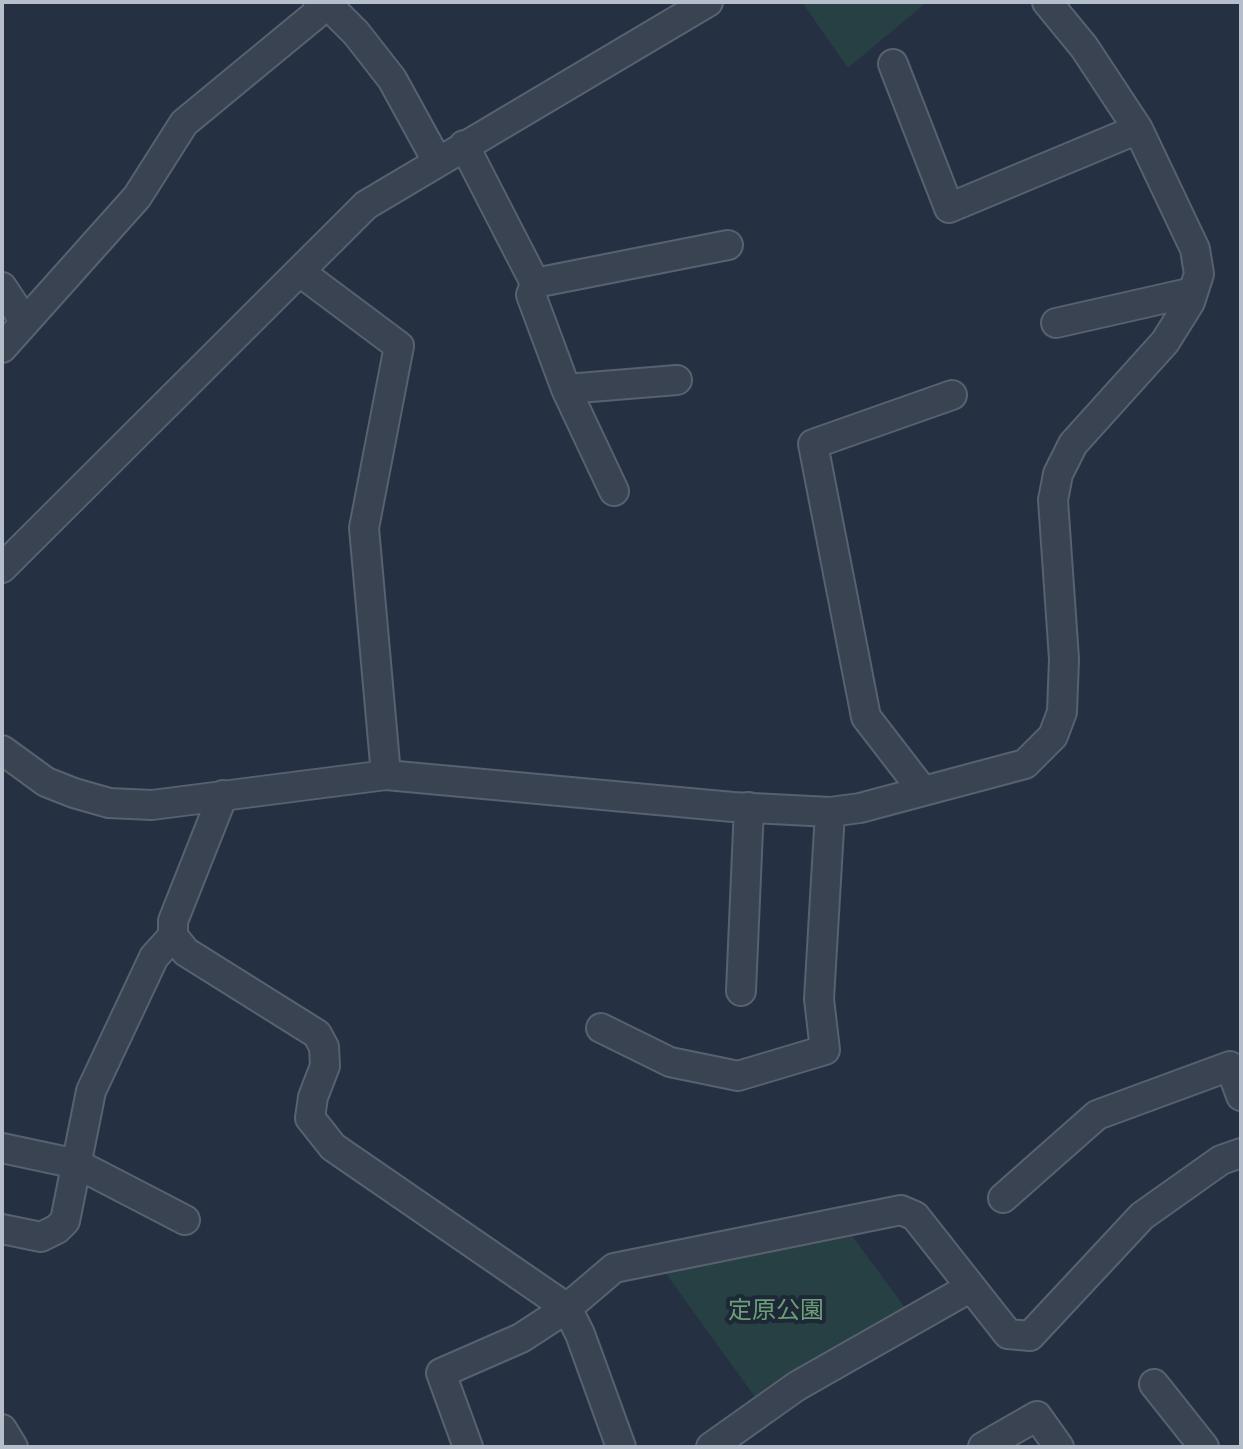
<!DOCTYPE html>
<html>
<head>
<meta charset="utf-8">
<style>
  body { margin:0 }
  #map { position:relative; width:1243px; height:1449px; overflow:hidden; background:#253142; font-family:Barlow,sans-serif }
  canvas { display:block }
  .frame { position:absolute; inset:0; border:4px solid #b6becc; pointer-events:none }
</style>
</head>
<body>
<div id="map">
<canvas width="1243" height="1449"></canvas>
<div class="frame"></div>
</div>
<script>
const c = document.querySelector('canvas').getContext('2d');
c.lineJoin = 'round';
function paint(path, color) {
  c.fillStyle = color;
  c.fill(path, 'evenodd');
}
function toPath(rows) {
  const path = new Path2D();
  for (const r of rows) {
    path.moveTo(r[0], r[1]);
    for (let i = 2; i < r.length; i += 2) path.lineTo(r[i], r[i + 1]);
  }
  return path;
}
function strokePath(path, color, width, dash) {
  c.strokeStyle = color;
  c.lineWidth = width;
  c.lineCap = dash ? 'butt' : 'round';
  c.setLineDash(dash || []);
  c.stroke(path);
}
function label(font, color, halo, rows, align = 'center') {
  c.font = font + ' Barlow,"Noto Sans JP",sans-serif';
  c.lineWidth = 8;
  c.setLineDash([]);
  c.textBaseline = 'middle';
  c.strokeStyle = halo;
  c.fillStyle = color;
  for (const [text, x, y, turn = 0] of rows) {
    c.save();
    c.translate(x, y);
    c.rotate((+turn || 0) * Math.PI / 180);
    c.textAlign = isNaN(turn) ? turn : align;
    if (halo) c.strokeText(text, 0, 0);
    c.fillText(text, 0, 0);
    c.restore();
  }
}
const green = toPath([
  [802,2,927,2,848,68],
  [850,1233,906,1309,755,1397,659,1264]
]);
const minor = toPath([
  [325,2,356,33,392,79,437,161],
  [893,64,949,208,1138,129],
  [464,145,535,283,728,245],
  [300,272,399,346,364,528,386,775],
  [535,283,531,295,566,389,677,380],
  [2,287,25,322],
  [1056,323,1193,292],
  [2,348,137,197,184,123,315,15,321,2],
  [566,389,614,491],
  [2,568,366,205,708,2],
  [2,750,46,782,74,793,109,803,152,805,386,775,733,807,830,812,860,808,1025,764,1053,736,1062,712,1064,659,1053,500,1058,474,1073,444,1165,342,1190,302,1199,274,1195,249,1138,129,1084,47,1047,2],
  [923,791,866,717,813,444,952,395],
  [223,795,173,921,173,936,186,952,317,1034,324,1047,325,1066,313,1097,310,1118,333,1147,567,1308,580,1334,621,1447],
  [741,991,749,807],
  [601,1028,670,1062,738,1076,825,1050,819,999,830,812],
  [2,1148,77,1164,185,1220],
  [1003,1198,1097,1115,1230,1066,1241,1096],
  [2,1229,41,1237,57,1229,65,1221,91,1091,154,957,173,936],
  [1154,1384,1204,1447],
  [2,1429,13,1447],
  [468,1447,441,1373,521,1338,567,1308,614,1268,901,1210,915,1216,971,1287],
  [711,1447,797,1386,971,1287,1008,1334,1030,1336,1142,1216,1221,1160,1241,1153],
  [983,1447,1037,1416,1059,1447]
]);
const parkNames = [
  ["定原公園",776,1310]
];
paint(green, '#274043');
strokePath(minor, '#57616f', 32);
strokePath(minor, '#394352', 28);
label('24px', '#6c9e78', '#1e2837', parkNames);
</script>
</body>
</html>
